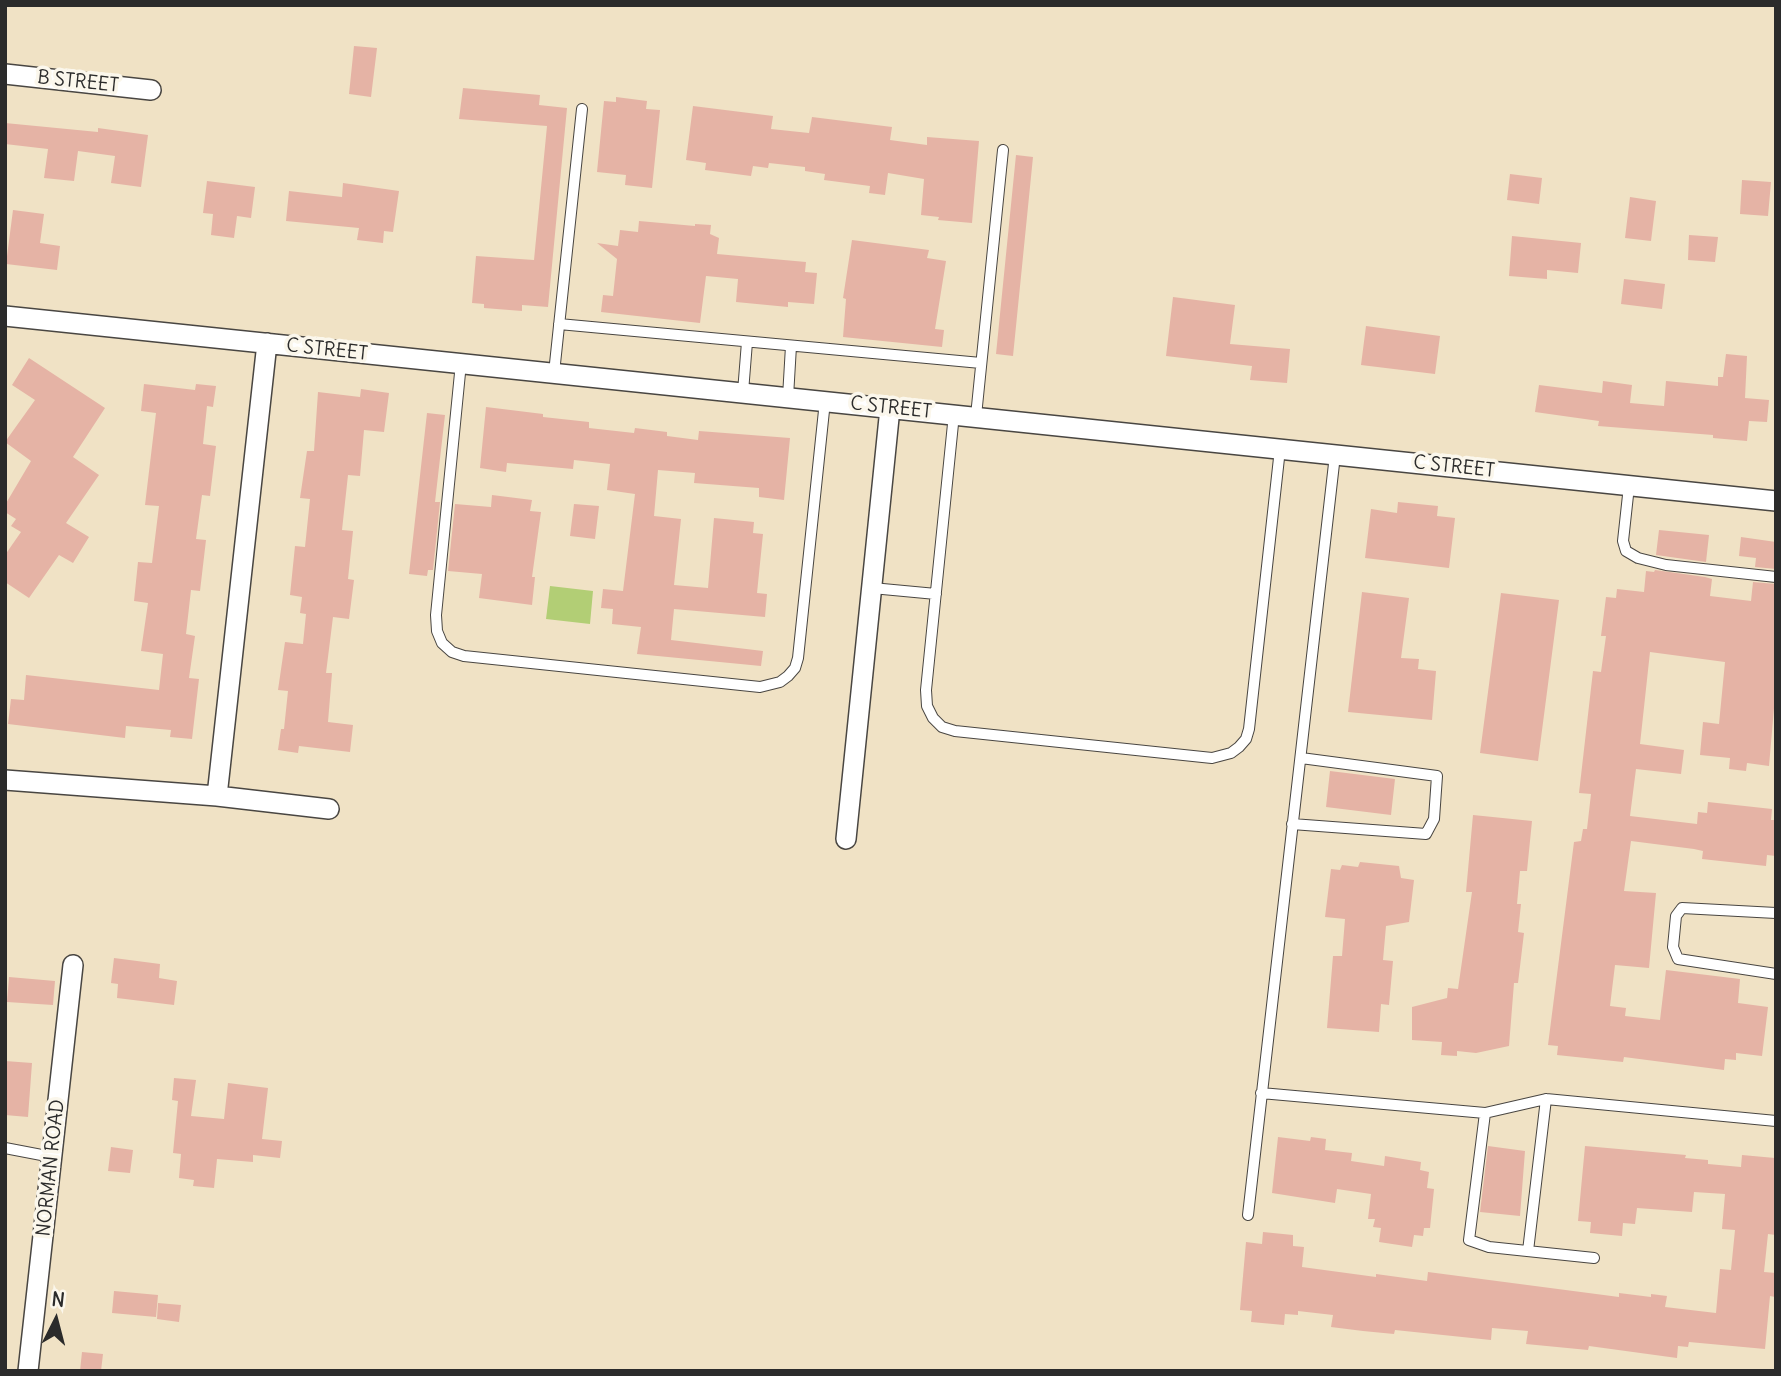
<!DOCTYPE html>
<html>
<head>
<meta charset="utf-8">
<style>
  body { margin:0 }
  #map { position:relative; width:1781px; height:1376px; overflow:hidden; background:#f0e2c5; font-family:Delius,sans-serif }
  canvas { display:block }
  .frame { position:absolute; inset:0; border:7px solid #2b2b2b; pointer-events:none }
  .north { position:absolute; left:21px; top:1285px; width:70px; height:70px; -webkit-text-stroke:5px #fbf7ec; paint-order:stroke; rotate:6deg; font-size:19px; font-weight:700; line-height:28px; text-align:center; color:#2b2b2b }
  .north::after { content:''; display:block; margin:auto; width:24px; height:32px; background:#2b2b2b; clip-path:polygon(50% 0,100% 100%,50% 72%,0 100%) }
</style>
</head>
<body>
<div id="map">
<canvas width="1781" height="1376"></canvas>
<div class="frame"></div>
<div class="north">N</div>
</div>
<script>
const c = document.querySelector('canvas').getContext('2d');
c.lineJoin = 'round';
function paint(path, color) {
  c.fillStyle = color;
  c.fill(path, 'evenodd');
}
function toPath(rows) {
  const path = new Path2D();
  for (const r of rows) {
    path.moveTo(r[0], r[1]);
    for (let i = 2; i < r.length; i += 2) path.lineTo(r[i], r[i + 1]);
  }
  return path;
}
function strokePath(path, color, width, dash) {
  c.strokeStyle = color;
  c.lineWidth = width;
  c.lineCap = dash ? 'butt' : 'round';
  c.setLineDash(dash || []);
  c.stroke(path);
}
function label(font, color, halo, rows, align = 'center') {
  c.font = font + ' Delius,sans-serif';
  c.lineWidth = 7;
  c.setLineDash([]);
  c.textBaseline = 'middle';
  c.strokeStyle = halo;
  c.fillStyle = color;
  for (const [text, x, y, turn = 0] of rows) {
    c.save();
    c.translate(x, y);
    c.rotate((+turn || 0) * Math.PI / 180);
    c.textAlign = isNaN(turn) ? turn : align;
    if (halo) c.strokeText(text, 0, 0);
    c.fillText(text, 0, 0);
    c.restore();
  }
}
const green = toPath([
  [550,586,593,591,590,624,546,619]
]);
const building = toPath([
  [354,46,377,48,371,97,349,94],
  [463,88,540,95,539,105,567,108,548,307,522,305,522,311,484,308,484,304,472,303,476,256,534,260,547,126,459,119],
  [616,97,647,101,646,109,660,110,652,188,625,185,626,175,597,172,604,101,616,102],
  [693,106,773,116,771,129,809,133,812,117,892,127,890,140,927,145,927,137,979,141,972,223,938,220,939,217,921,215,924,179,888,173,885,195,869,193,870,186,824,180,825,174,805,171,805,167,769,163,768,168,753,166,751,176,705,170,706,163,686,160],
  [5,123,98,132,98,128,148,135,141,187,111,183,115,156,78,151,74,181,44,178,48,149,5,144],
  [1016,155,1033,157,1013,356,996,354],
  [1510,174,1542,178,1539,204,1507,200],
  [1742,180,1771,182,1768,216,1740,214],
  [207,181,255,187,251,218,237,216,234,238,211,235,213,214,203,213],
  [343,183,399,191,393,232,384,231,383,243,357,240,359,228,286,221,289,191,342,197],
  [1630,197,1656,201,1651,241,1625,238],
  [13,210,44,214,40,243,60,246,57,270,6,264],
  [639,221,695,226,695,224,711,225,710,234,719,238,717,254,806,262,805,272,817,273,814,304,788,302,788,307,736,302,738,279,706,276,700,323,601,312,603,295,613,296,617,259,597,243,618,246,620,230,638,232],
  [1689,235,1718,237,1715,262,1688,260],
  [1512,236,1581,243,1578,273,1547,270,1547,279,1509,276],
  [852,240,929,250,927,258,946,261,935,329,944,330,942,347,843,337,846,299,843,298],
  [1624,279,1665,284,1662,309,1621,304],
  [1173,297,1235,305,1230,344,1290,349,1287,383,1250,380,1252,366,1166,356],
  [1366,326,1440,336,1435,374,1361,365],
  [1726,354,1747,356,1745,398,1769,400,1767,422,1749,421,1747,441,1713,438,1713,435,1598,426,1599,421,1535,412,1539,385,1602,393,1603,381,1632,385,1630,403,1664,406,1666,381,1718,386,1718,377,1723,377],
  [29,358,105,408,73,457,99,475,66,523,89,537,73,563,59,555,29,598,5,582,5,555,21,532,11,526,16,519,5,512,5,505,31,461,5,442,35,400,12,385],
  [144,384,195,390,196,384,216,386,213,407,207,406,203,444,216,446,210,496,202,495,196,539,206,540,200,591,191,590,186,634,195,636,189,678,199,679,192,739,170,737,171,730,126,726,125,738,8,724,11,699,24,700,26,675,159,690,163,654,141,651,148,603,134,601,138,562,152,563,159,506,145,505,156,413,141,411],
  [361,389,389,393,384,432,364,430,360,476,348,475,342,530,353,531,348,579,354,580,349,619,333,617,326,673,332,673,328,722,353,725,350,752,299,746,298,753,278,750,281,729,284,729,288,691,278,690,285,642,303,644,306,614,300,613,302,597,290,595,295,546,305,547,310,499,300,498,307,451,314,451,318,392,360,397],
  [486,407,543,414,543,417,589,422,589,428,634,433,635,428,667,432,667,436,698,440,699,431,790,438,784,500,759,497,759,488,694,483,695,473,658,470,654,516,681,519,674,585,708,588,714,518,754,522,753,533,763,534,757,593,767,594,765,617,674,609,671,640,763,651,761,666,637,654,641,627,612,624,613,609,601,608,603,589,623,591,635,494,607,490,610,464,574,460,573,469,507,463,506,472,480,468],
  [427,413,445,415,435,502,440,502,433,570,428,570,427,576,409,574],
  [492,495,532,500,530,511,541,512,532,577,535,577,532,605,479,598,482,574,448,571,455,504,491,507],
  [1398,502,1438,506,1437,516,1455,518,1449,568,1365,558,1371,509,1397,513],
  [574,504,599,506,595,539,570,536],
  [1659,530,1709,535,1706,562,1656,555],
  [1741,537,1776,542,1776,569,1755,567,1756,558,1739,556],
  [1655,570,1705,577,1712,579,1710,596,1751,601,1753,582,1776,584,1776,685,1769,766,1747,763,1746,771,1729,769,1730,758,1700,755,1703,722,1719,724,1725,662,1650,652,1640,744,1684,750,1681,774,1636,769,1630,816,1697,824,1698,812,1707,813,1708,802,1772,809,1771,820,1776,820,1776,856,1767,855,1766,866,1702,859,1703,851,1694,849,1631,841,1624,891,1656,893,1649,968,1615,965,1610,1006,1626,1008,1625,1016,1660,1020,1666,970,1740,979,1738,1003,1768,1007,1762,1056,1736,1053,1736,1060,1725,1059,1724,1070,1624,1057,1623,1062,1557,1055,1558,1046,1548,1045,1574,842,1581,841,1583,829,1587,829,1591,794,1579,793,1593,671,1601,672,1606,636,1601,636,1606,597,1616,598,1617,589,1644,592,1646,571,1654,572],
  [1362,592,1409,598,1401,658,1419,659,1418,669,1436,671,1432,720,1348,712],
  [1501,593,1559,600,1538,761,1480,753],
  [1330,771,1395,779,1391,815,1326,807],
  [1473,815,1532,821,1527,871,1520,871,1517,904,1521,904,1518,932,1524,933,1518,983,1514,983,1509,1046,1476,1053,1457,1051,1457,1056,1441,1055,1442,1042,1412,1040,1412,1007,1447,998,1448,988,1458,989,1472,892,1466,892],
  [1360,862,1399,866,1401,878,1414,880,1409,922,1386,926,1383,960,1393,961,1389,1005,1381,1004,1379,1032,1327,1028,1333,956,1342,956,1345,919,1325,917,1331,869,1340,870,1342,865,1358,867],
  [114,958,160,964,159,978,177,981,174,1005,117,998,118,984,111,983],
  [9,977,55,981,53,1005,7,1002],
  [5,1061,32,1063,28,1117,5,1115],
  [174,1078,196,1080,191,1116,224,1119,228,1083,268,1088,262,1139,282,1141,280,1158,253,1155,253,1162,217,1159,214,1188,193,1186,194,1180,179,1178,181,1154,173,1153,178,1101,172,1100],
  [1278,1137,1310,1141,1311,1137,1326,1139,1325,1150,1352,1153,1351,1161,1384,1166,1385,1156,1421,1162,1420,1170,1429,1172,1427,1188,1434,1189,1430,1228,1424,1228,1423,1236,1414,1235,1412,1247,1379,1242,1381,1228,1373,1227,1375,1219,1368,1219,1371,1194,1337,1189,1335,1203,1272,1193],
  [1488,1146,1525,1151,1520,1216,1480,1212],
  [1585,1146,1686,1155,1685,1158,1708,1160,1708,1164,1741,1167,1742,1155,1775,1158,1774,1175,1776,1175,1776,1235,1768,1234,1764,1272,1776,1273,1776,1284,1775,1297,1770,1296,1765,1349,1689,1342,1688,1347,1678,1346,1677,1358,1589,1346,1588,1350,1526,1344,1528,1331,1492,1328,1491,1340,1395,1330,1394,1334,1363,1331,1331,1327,1333,1315,1298,1311,1298,1315,1285,1314,1284,1325,1251,1322,1252,1311,1240,1310,1246,1242,1262,1244,1263,1232,1293,1235,1293,1246,1304,1247,1302,1267,1376,1277,1376,1274,1427,1281,1428,1272,1619,1297,1619,1293,1651,1297,1651,1294,1667,1296,1665,1307,1716,1313,1720,1269,1731,1270,1735,1230,1722,1229,1725,1194,1694,1192,1692,1212,1637,1208,1635,1224,1623,1223,1622,1236,1590,1233,1591,1222,1578,1221],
  [111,1147,133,1150,130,1173,108,1171],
  [114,1291,158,1295,156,1317,112,1313],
  [158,1303,181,1305,179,1322,157,1319],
  [82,1352,103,1354,101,1371,80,1371]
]);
const lane = toPath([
  [559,324,981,363],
  [461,363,436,615,437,631,442,643,452,652,464,656,760,687,780,682,788,676,795,668,798,658,825,401],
  [554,373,582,109],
  [743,392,747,342],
  [788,397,791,346],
  [954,414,926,690,927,706,933,718,942,727,955,731,1212,758,1231,753,1239,747,1246,739,1249,729,1280,449],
  [976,416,1003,150],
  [1629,486,1623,541,1626,551,1638,558,1666,565,1776,577],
  [872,588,936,594],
  [1292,824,1426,834,1434,819,1437,776,1301,758],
  [1776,913,1682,908,1676,916,1673,947,1678,959,1776,974],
  [1261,1093,1485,1113,1546,1099,1776,1121],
  [1485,1113,1469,1240,1489,1247,1594,1258],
  [5,1148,52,1157],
  [1248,1215,1335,455],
  [1528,1251,1546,1099]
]);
const street = toPath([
  [5,74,151,90],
  [5,316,1776,501],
  [5,780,217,796,329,809],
  [217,796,267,343],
  [846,839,890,408],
  [28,1371,73,965]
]);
const streetNames = [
  ["B STREET",78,82,6],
  ["C STREET",327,350,6],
  ["C STREET",891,408,6],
  ["C STREET",1454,467,6],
  ["NORMAN ROAD",51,1168,-84]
];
paint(green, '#b2ce75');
paint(building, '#e5b3a5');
strokePath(lane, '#494642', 12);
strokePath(street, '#494642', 22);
strokePath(lane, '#fff', 10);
strokePath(street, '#fff', 19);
label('19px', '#2b2b2b', '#fbf7ec', streetNames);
</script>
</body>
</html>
